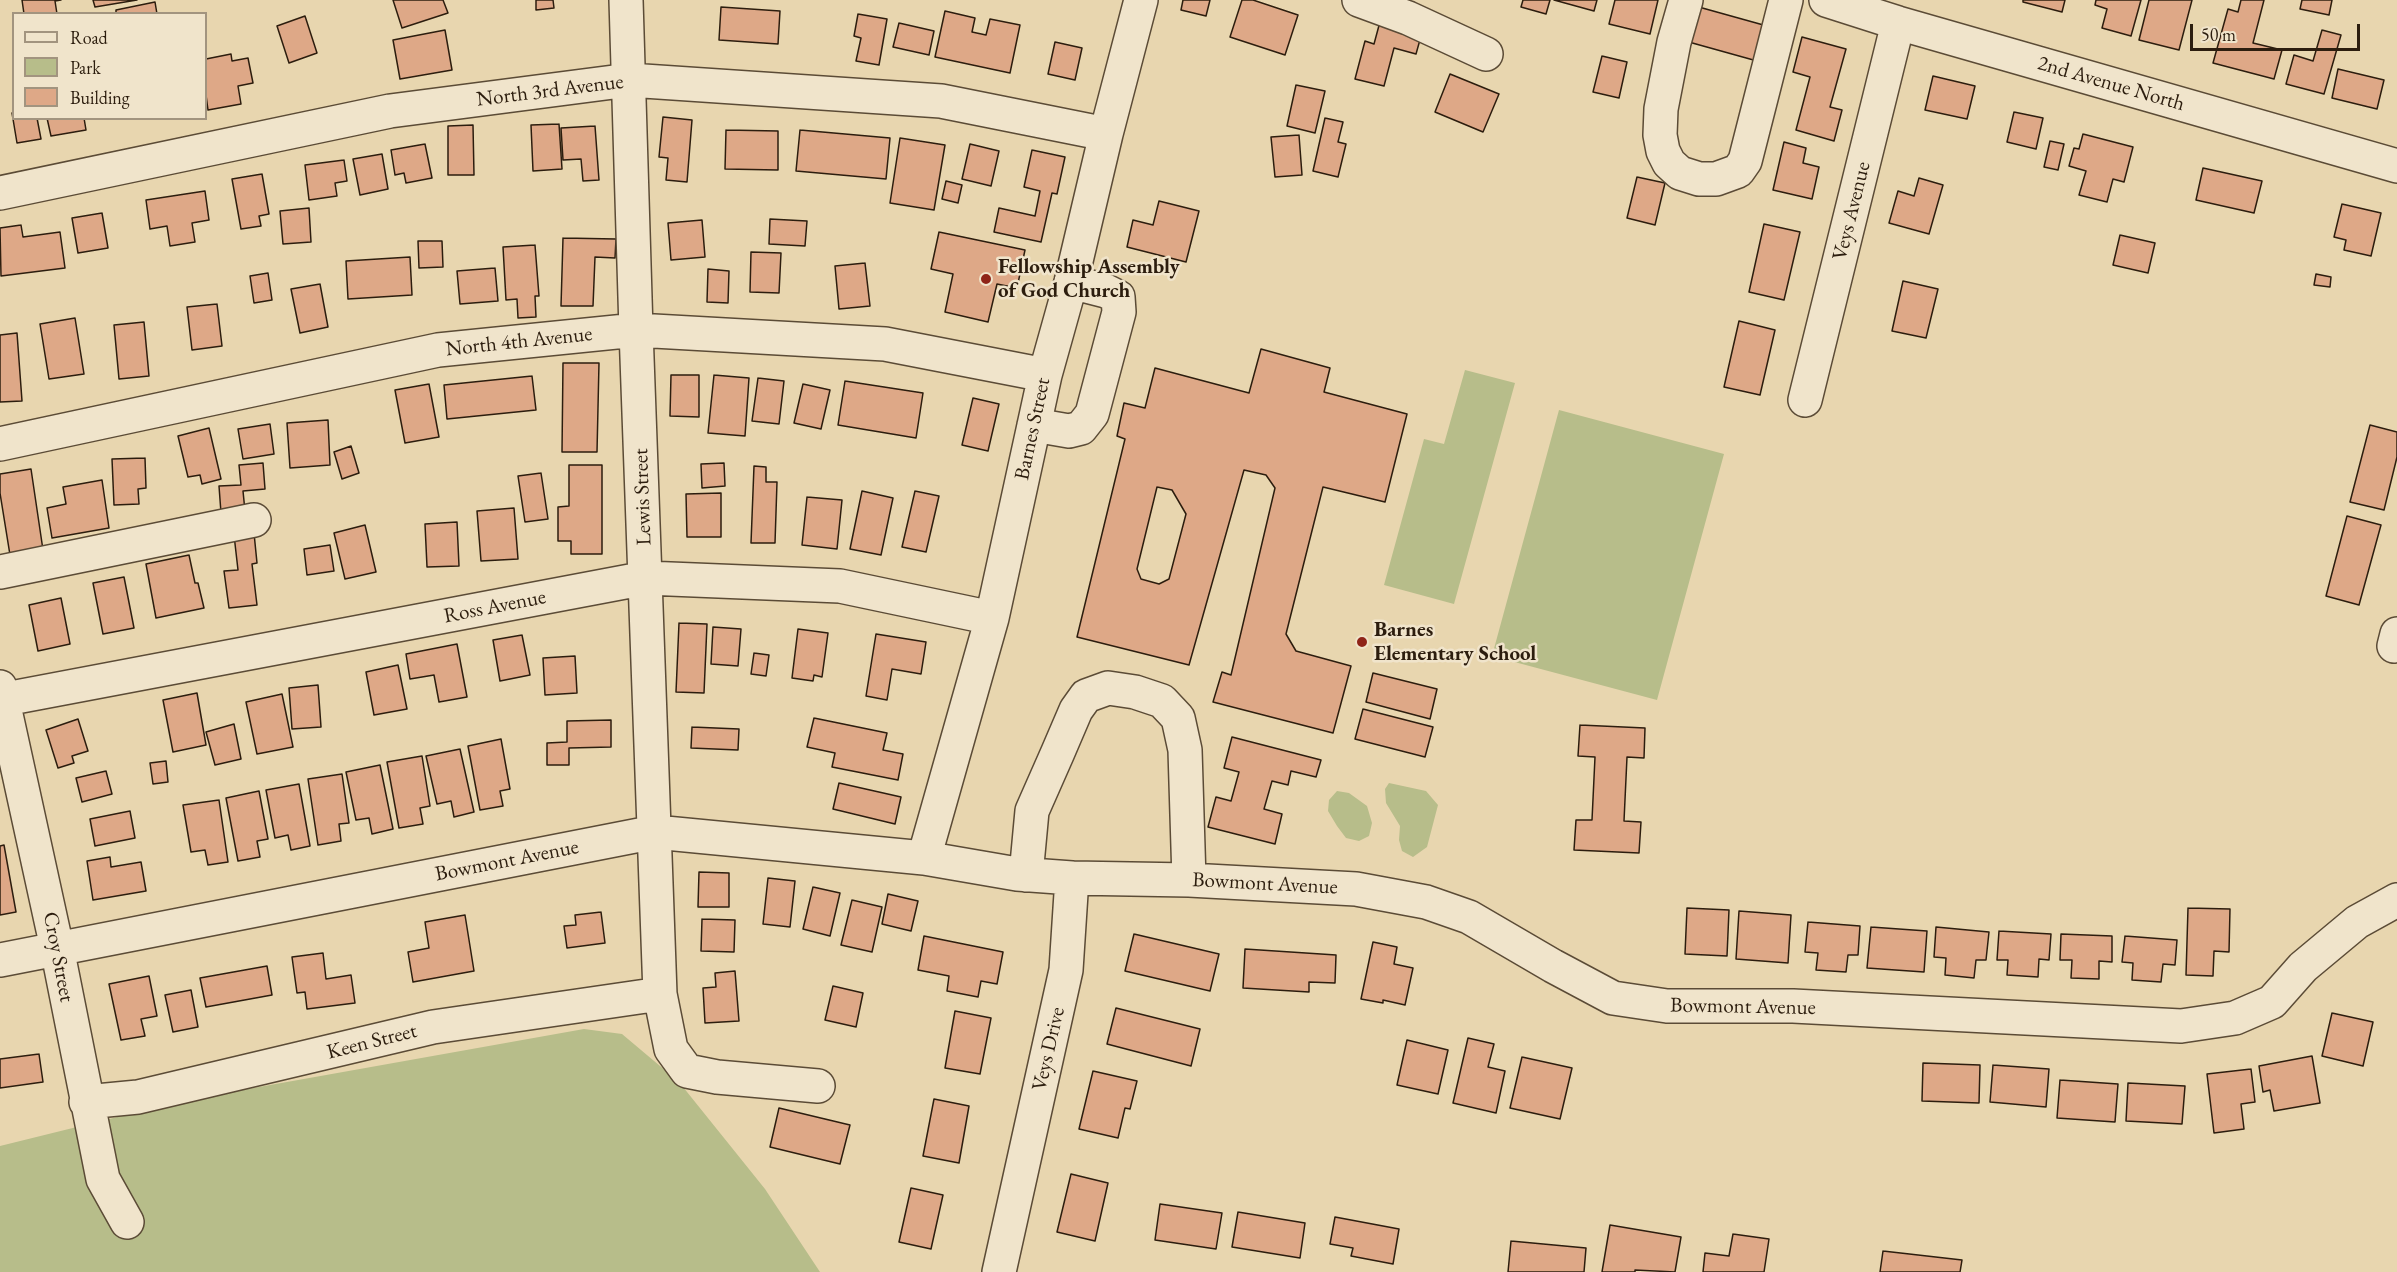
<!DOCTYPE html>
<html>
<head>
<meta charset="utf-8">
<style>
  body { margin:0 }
  #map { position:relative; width:2397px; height:1272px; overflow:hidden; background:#e8d6af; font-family:"EB Garamond",serif }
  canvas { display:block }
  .legend { position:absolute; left:12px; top:12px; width:195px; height:108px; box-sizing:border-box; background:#f0e4cb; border:2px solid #a2947f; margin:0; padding:8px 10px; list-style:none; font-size:18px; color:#2c1d0e }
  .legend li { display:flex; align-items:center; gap:12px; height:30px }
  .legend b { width:30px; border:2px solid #a2947f }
  .scale { position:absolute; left:2190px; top:24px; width:170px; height:27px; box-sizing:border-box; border:3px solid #2c1d0e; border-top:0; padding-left:8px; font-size:18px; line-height:21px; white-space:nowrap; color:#2c1d0e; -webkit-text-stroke:4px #f0e4cb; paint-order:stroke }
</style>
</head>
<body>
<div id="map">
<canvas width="2397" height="1272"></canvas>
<ul class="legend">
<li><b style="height:8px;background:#f0e4cb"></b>Road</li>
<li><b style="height:16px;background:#b7bd8a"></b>Park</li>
<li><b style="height:16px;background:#dea887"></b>Building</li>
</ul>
<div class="scale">50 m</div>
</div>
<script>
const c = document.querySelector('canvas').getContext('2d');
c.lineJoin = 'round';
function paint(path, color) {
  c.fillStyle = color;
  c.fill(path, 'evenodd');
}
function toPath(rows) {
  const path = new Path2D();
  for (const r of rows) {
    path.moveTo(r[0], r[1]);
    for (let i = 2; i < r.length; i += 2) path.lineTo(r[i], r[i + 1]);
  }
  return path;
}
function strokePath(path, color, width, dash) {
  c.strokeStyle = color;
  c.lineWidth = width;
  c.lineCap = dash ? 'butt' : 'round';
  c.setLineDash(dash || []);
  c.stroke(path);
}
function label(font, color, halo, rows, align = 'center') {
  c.font = font + ' "EB Garamond",serif';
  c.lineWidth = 5;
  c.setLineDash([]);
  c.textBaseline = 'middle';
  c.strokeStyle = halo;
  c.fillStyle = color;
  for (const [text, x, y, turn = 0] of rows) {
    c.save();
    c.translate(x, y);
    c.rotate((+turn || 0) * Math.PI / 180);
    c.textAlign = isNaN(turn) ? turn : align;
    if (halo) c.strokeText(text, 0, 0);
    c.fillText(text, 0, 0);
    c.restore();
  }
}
const green = toPath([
  [1465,370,1515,383,1454,604,1384,585,1424,439,1444,444],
  [1559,410,1724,454,1657,700,1492,656],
  [1389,783,1426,791,1438,805,1427,847,1413,857,1402,851,1399,840,1400,826,1386,803,1385,789],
  [1337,791,1349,793,1367,806,1372,823,1369,836,1359,841,1346,838,1337,826,1328,811,1329,800],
  [584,1029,622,1034,679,1082,765,1189,820,1272,0,1272,0,1146,186,1100]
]);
const building = toPath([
  [22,0,61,0,55,1,57,14,24,14,22,0],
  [93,0,137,0,95,7,93,0],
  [393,0,443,0,448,13,402,28,393,0],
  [536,0,553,0,554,8,536,10,536,0],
  [1183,0,1210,0,1206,16,1181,10,1183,0],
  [1242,0,1253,0,1298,15,1285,55,1230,37,1242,0],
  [1523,0,1550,0,1546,14,1521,7,1523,0],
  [1554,0,1597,0,1594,11,1554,0],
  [1615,0,1658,0,1650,34,1609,24,1615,0],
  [2023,0,2065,0,2062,12,2023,2,2023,0],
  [2096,0,2141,0,2131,36,2102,28,2107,9,2095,5,2096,0],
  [2149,0,2192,0,2179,50,2139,40,2149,0],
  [2241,0,2264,0,2253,43,2282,50,2274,79,2213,63,2228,9,2238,12,2241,0],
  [2302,0,2332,0,2329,15,2300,9,2302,0],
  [155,2,157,14,116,14,116,10,155,2],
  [1688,4,1767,26,1757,61,1678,39,1688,4],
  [721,7,780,11,778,44,719,40,721,7],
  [945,11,975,18,972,32,986,35,990,19,1020,25,1010,73,935,57,945,11],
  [858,14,887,19,879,65,856,61,861,38,854,36,858,14],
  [305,16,317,53,289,63,277,26,305,16],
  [1381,18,1423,29,1416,54,1394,48,1384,86,1355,79,1365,41,1374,44,1381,18],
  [899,23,934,31,929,55,893,47,899,23],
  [445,30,452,70,400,79,393,40,445,30],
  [2322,30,2341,35,2324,94,2286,84,2294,55,2313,61,2322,30],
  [1802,37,1846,49,1830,107,1842,110,1834,141,1796,130,1810,77,1793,72,1802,37],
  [1055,42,1082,48,1075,80,1048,74,1055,42],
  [231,54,232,61,248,58,253,83,238,86,241,104,208,110,206,95,206,59,231,54],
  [1602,56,1627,62,1619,98,1593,92,1602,56],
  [2338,69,2384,80,2377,109,2332,98,2338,69],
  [1450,74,1499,94,1483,132,1435,112,1450,74],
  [1933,76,1975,86,1967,119,1925,110,1933,76],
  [1296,85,1325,91,1315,133,1287,126,1296,85],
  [2014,112,2043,118,2036,149,2007,142,2014,112],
  [12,113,14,113,14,118,37,118,41,139,17,143,12,113],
  [663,117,692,120,687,182,666,180,668,158,659,157,663,117],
  [47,118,84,118,86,130,51,136,47,118],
  [1325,118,1343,122,1338,142,1346,144,1338,177,1313,171,1325,118],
  [559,124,562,169,533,171,531,125,559,124],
  [473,125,474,175,448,175,448,126,473,125],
  [595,126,599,180,583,181,581,159,563,160,561,128,595,126],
  [726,130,778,131,778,170,725,169,726,130],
  [800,130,890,138,886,179,796,171,800,130],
  [2083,134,2133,147,2124,182,2113,179,2107,202,2079,195,2086,171,2069,166,2074,148,2079,149,2083,134],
  [1299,135,1302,175,1275,177,1271,137,1299,135],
  [900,138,945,145,934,210,890,203,900,138],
  [2050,141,2064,144,2058,170,2044,167,2050,141],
  [1784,142,1806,148,1803,163,1819,167,1812,199,1773,190,1784,142],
  [425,144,432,178,406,183,404,173,395,175,391,150,425,144],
  [970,144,999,151,991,186,962,179,970,144],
  [1032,150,1065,157,1057,194,1052,193,1041,242,994,232,999,208,1035,216,1040,191,1024,187,1032,150],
  [382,154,388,189,360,195,353,159,382,154],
  [344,160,347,181,335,183,337,196,309,200,305,165,344,160],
  [2203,168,2262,181,2254,213,2196,200,2203,168],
  [262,174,269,214,259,216,261,226,241,229,232,179,262,174],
  [1637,177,1665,183,1655,225,1627,218,1637,177],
  [1919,178,1943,185,1929,234,1889,223,1898,191,1914,196,1919,178],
  [946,181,962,185,958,203,942,199,946,181],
  [205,191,209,220,192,223,195,242,170,246,167,226,150,229,146,200,205,191],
  [1159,201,1199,211,1186,262,1127,247,1133,220,1153,225,1159,201],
  [2342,204,2381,213,2371,256,2344,250,2346,240,2334,237,2342,204],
  [309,208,311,242,283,244,280,211,309,208],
  [102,213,108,248,78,253,72,218,102,213],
  [770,219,807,221,805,246,769,244,770,219],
  [702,220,705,257,671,260,668,223,702,220],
  [1764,224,1800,232,1784,300,1749,292,1764,224],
  [21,225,23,237,60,232,65,268,1,276,0,228,21,225],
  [939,232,1025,250,1017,288,997,284,988,322,945,312,953,274,931,269,939,232],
  [2120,235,2155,243,2148,273,2113,265,2120,235],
  [563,238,616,239,615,258,595,257,593,306,561,306,563,238],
  [418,241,442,241,443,267,419,268,418,241],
  [535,245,539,296,535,296,536,317,518,318,517,299,506,300,503,247,535,245],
  [751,252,781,253,779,293,750,292,751,252],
  [410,257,412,295,348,299,346,261,410,257],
  [865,263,870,306,839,309,835,266,865,263],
  [495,268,498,301,460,304,457,271,495,268],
  [708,269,729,271,728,303,707,302,708,269],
  [268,273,272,300,254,303,250,276,268,273],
  [2316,274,2331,277,2330,287,2314,285,2316,274],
  [1903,281,1938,289,1926,338,1892,331,1903,281],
  [320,284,328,327,300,333,291,289,320,284],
  [217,304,222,346,192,350,187,307,217,304],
  [75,318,84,374,49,379,40,324,75,318],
  [1739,321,1775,330,1760,395,1724,387,1739,321],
  [144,322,149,376,119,379,114,325,144,322],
  [17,333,22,401,0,402,0,335,17,333],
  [1261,349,1330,368,1324,392,1407,414,1385,502,1323,487,1286,634,1296,651,1351,666,1333,733,1213,702,1222,672,1231,675,1275,488,1266,475,1244,470,1189,665,1077,637,1125,439,1117,436,1124,403,1145,408,1155,368,1249,393,1261,349],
  [1157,487,1172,490,1186,514,1169,579,1159,584,1141,579,1137,569,1157,487],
  [563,363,599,363,597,452,562,452,563,363],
  [671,375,699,375,699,417,670,416,671,375],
  [714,375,749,378,745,436,708,433,714,375],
  [532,376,536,410,447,419,444,385,532,376],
  [758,378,784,381,779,424,752,421,758,378],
  [845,381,923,393,916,438,838,425,845,381],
  [429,384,439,437,405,443,395,390,429,384],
  [803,384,830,390,821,429,794,423,803,384],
  [973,398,999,404,988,451,962,445,973,398],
  [328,420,330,465,290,468,287,423,328,420],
  [270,424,274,454,243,459,238,429,270,424],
  [2370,425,2397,432,2397,457,2384,510,2350,502,2370,425],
  [209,428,221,479,202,484,200,475,188,477,178,436,209,428],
  [351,446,359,473,342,479,334,452,351,446],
  [145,458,146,488,138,489,139,504,114,505,112,459,145,458],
  [263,463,265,489,243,491,245,511,221,513,219,486,241,485,239,465,263,463],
  [724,463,725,486,702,488,701,464,724,463],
  [569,465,602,465,602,554,571,554,571,541,558,541,558,507,569,506,569,465],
  [754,466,766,467,766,482,777,482,775,543,751,543,754,466],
  [31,469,43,550,10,555,0,493,0,474,31,469],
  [541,473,548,519,525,522,518,476,541,473],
  [102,480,109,528,52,538,47,508,66,504,63,487,102,480],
  [862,491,893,498,881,555,850,549,862,491],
  [915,491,939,496,926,552,902,547,915,491],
  [721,493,721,537,687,537,686,494,721,493],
  [807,497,842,500,837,549,802,545,807,497],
  [514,508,518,559,481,561,477,511,514,508],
  [2347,516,2381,525,2359,605,2326,596,2347,516],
  [457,522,459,566,427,567,425,524,457,522],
  [365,525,376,572,345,579,334,533,365,525],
  [254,533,257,563,252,564,257,605,229,608,224,571,238,570,234,535,254,533],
  [330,545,334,571,307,575,304,549,330,545],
  [189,555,195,583,198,583,204,608,156,618,146,564,189,555],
  [124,577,134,628,103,634,93,583,124,577],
  [61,598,70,644,38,651,29,605,61,598],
  [679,623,707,624,704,693,676,692,679,623],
  [713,627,741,629,738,666,711,664,713,627],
  [798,629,828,633,822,677,814,675,813,681,792,678,798,629],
  [876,634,926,642,921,674,892,669,887,700,866,696,876,634],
  [522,635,530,675,500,681,493,640,522,635],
  [457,644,467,697,439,702,434,675,410,679,406,654,457,644],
  [754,653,769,655,766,676,751,674,754,653],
  [575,656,577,693,545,695,543,658,575,656],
  [398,665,407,709,374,715,366,672,398,665],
  [1373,673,1437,689,1430,719,1366,702,1373,673],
  [318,685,321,727,292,729,289,688,318,685],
  [197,693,206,745,173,752,163,700,197,693],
  [282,694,293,747,257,754,246,702,282,694],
  [1363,709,1433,727,1425,757,1355,739,1363,709],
  [814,718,887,733,883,750,903,754,898,780,832,767,835,753,807,747,814,718],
  [78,719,88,751,72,756,74,763,58,768,46,730,78,719],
  [611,720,611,747,569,748,569,765,547,765,547,743,567,742,567,721,611,720],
  [234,724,241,759,215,765,206,732,234,724],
  [1580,725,1645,728,1644,758,1627,757,1624,821,1641,822,1639,853,1574,850,1576,820,1592,820,1595,757,1578,756,1580,725],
  [692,727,739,729,738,750,691,748,692,727],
  [1232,737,1321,760,1316,777,1291,771,1288,785,1272,781,1264,809,1282,814,1275,844,1208,827,1216,797,1231,801,1239,772,1224,768,1232,737],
  [501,739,510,789,500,791,503,806,480,810,468,746,501,739],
  [460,749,474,812,454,817,451,801,437,804,426,756,460,749],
  [422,756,430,806,420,808,423,824,399,828,387,762,422,756],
  [166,761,168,782,153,784,150,763,166,761],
  [380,765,393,829,372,834,369,818,356,820,346,772,380,765],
  [106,771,112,794,82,802,76,778,106,771],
  [342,774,349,823,339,824,341,841,318,845,308,779,342,774],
  [839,783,901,797,895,824,833,809,839,783],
  [299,784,310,846,291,850,288,835,275,838,266,790,299,784],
  [259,791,268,839,257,841,260,857,238,861,226,798,259,791],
  [219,800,228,862,208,865,205,850,191,852,183,805,219,800],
  [130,811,135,838,95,846,90,819,130,811],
  [4,845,16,912,0,915,0,846,4,845],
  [110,857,111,867,141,862,146,891,93,900,87,861,110,857],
  [699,872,729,873,729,907,698,907,699,872],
  [768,878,795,881,790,927,763,924,768,878],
  [813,887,840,893,830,936,803,929,813,887],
  [888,894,918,901,911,931,882,924,888,894],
  [852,900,882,907,872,952,841,945,852,900],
  [1687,908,1729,910,1727,956,1685,954,1687,908],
  [2188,908,2230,909,2229,952,2214,951,2213,976,2186,975,2188,908],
  [1739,911,1791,915,1788,963,1736,959,1739,911],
  [601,912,605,943,567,948,564,926,576,925,575,915,601,912],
  [465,915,474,971,413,982,408,952,429,948,425,922,465,915],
  [702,919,735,920,734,952,701,951,702,919],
  [1808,922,1860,926,1858,955,1848,955,1846,972,1816,970,1818,953,1805,952,1808,922],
  [1871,927,1927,931,1924,972,1867,968,1871,927],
  [1936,927,1989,932,1986,960,1976,960,1974,978,1945,975,1946,958,1934,957,1936,927],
  [1999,931,2051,934,2049,960,2039,959,2038,977,2007,975,2008,960,1997,960,1999,931],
  [1134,934,1219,954,1210,991,1125,971,1134,934],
  [2061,934,2112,936,2112,962,2099,961,2099,979,2071,978,2072,960,2060,960,2061,934],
  [924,936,1003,952,997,984,981,981,978,997,947,991,949,976,918,970,924,936],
  [2125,936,2177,940,2175,965,2163,964,2161,982,2132,980,2133,963,2122,962,2125,936],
  [1373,942,1397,947,1394,964,1413,968,1405,1005,1383,1000,1383,1003,1361,999,1373,942],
  [1245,949,1336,955,1335,983,1309,982,1309,992,1243,988,1245,949],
  [323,953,326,979,351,975,355,1003,307,1009,305,992,297,993,292,957,323,953],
  [267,966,272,995,206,1007,200,978,267,966],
  [735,971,739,1021,705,1023,703,988,716,987,715,973,735,971],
  [149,976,157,1016,141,1019,145,1036,121,1040,109,984,149,976],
  [833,986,863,993,856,1027,825,1020,833,986],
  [191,990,198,1027,173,1032,165,995,191,990],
  [1116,1008,1200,1029,1191,1066,1107,1044,1116,1008],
  [955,1011,991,1018,980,1074,945,1068,955,1011],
  [2332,1013,2373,1022,2363,1066,2322,1056,2332,1013],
  [1468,1038,1494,1044,1488,1067,1505,1071,1496,1113,1453,1103,1468,1038],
  [1407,1040,1448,1050,1438,1094,1397,1085,1407,1040],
  [39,1054,43,1082,0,1088,0,1059,39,1054],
  [2312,1056,2320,1103,2274,1111,2270,1090,2263,1092,2259,1066,2312,1056],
  [1522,1057,1572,1068,1560,1119,1510,1108,1522,1057],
  [1923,1063,1980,1065,1979,1103,1922,1101,1923,1063],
  [1993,1065,2049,1069,2046,1107,1990,1102,1993,1065],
  [2251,1069,2255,1102,2241,1104,2244,1129,2214,1133,2207,1074,2251,1069],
  [1093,1071,1137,1081,1130,1109,1125,1108,1118,1138,1079,1129,1093,1071],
  [2060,1080,2118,1084,2115,1122,2057,1118,2060,1080],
  [2128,1083,2185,1086,2182,1124,2126,1121,2128,1083],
  [934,1099,969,1106,959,1163,923,1156,934,1099],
  [779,1108,850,1125,840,1164,770,1147,779,1108],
  [1071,1174,1108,1183,1095,1241,1057,1232,1071,1174],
  [911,1188,943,1195,931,1249,899,1242,911,1188],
  [1160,1204,1222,1213,1216,1249,1155,1240,1160,1204],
  [1238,1212,1305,1223,1300,1258,1232,1247,1238,1212],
  [1335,1217,1399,1229,1393,1264,1351,1256,1353,1248,1330,1244,1335,1217],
  [1610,1225,1681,1237,1675,1272,1635,1270,1635,1272,1602,1272,1610,1225],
  [1733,1234,1769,1239,1764,1272,1703,1272,1705,1253,1729,1256,1733,1234],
  [1511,1241,1586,1248,1584,1272,1508,1272,1511,1241],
  [1883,1251,1962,1260,1960,1272,1880,1272,1883,1251]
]);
const minor = toPath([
  [626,0,636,330,660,994,671,1049,687,1071,717,1077,818,1086],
  [1359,0,1408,18,1486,54],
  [1686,0,1674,42,1661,109,1660,135,1663,151,1669,163,1680,173,1699,179,1716,179,1738,171,1745,161,1786,0],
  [1826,0,1898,23,2397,166],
  [0,193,390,111,629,80,941,101,1106,134],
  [1805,400,1898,23],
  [1034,425,1069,431,1081,428,1092,414,1119,312,1118,297,1106,291,1071,282],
  [0,444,438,350,636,330,885,344,1045,375],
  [0,572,254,520],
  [2394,646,2397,634],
  [0,687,57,948,103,1179,127,1222],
  [0,700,646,578,840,586,992,618],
  [924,858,992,618,1045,375,1071,282,1106,134,1141,0],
  [1026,875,1032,811,1058,752,1076,710,1086,696,1108,688,1135,692,1162,701,1178,718,1185,750,1189,880],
  [1072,878,1189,880,1356,889,1426,902,1469,917,1553,966,1613,998,1667,1006,1793,1006,2181,1026,2235,1018,2272,1002,2303,967,2357,922,2397,900],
  [0,960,655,832,924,858,1017,874,1072,878,1066,970,999,1272],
  [86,1102,138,1097,433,1027,660,994]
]);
const markers = [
  [986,279,6,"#8f2418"],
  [1362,642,6,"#8f2418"]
];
const streetNames = [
  ["2nd Avenue North",2111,84,16],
  ["North 3rd Avenue",550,91,-7],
  ["Veys Avenue",1852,211,-76],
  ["North 4th Avenue",519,342,-6],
  ["Barnes Street",1033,429,-78],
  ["Lewis Street",643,497,-92],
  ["Ross Avenue",495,607,-11],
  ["Bowmont Avenue",507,861,-11],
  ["Bowmont Avenue",1265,884,3],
  ["Croy Street",58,957,79],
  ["Bowmont Avenue",1743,1007,1],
  ["Keen Street",372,1042,-14],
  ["Veys Drive",1049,1049,-77]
];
const poiNames = [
  ["Fellowship Assembly",998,267],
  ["of God Church",998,291],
  ["Barnes",1374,630],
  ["Elementary School",1374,654]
];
paint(green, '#b7bd8a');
paint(building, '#dea887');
strokePath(building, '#2c1d0e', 1.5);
strokePath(minor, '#5b4b36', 36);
strokePath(minor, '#f0e4cb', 33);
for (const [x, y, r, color] of markers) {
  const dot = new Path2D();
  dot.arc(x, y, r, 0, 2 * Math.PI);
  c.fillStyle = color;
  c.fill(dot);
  strokePath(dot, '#f0e4cb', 2);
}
label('21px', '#2c1d0e', '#f0e4cb', streetNames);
label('bold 21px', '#2c1d0e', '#f0e4cb', poiNames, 'left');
</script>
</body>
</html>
